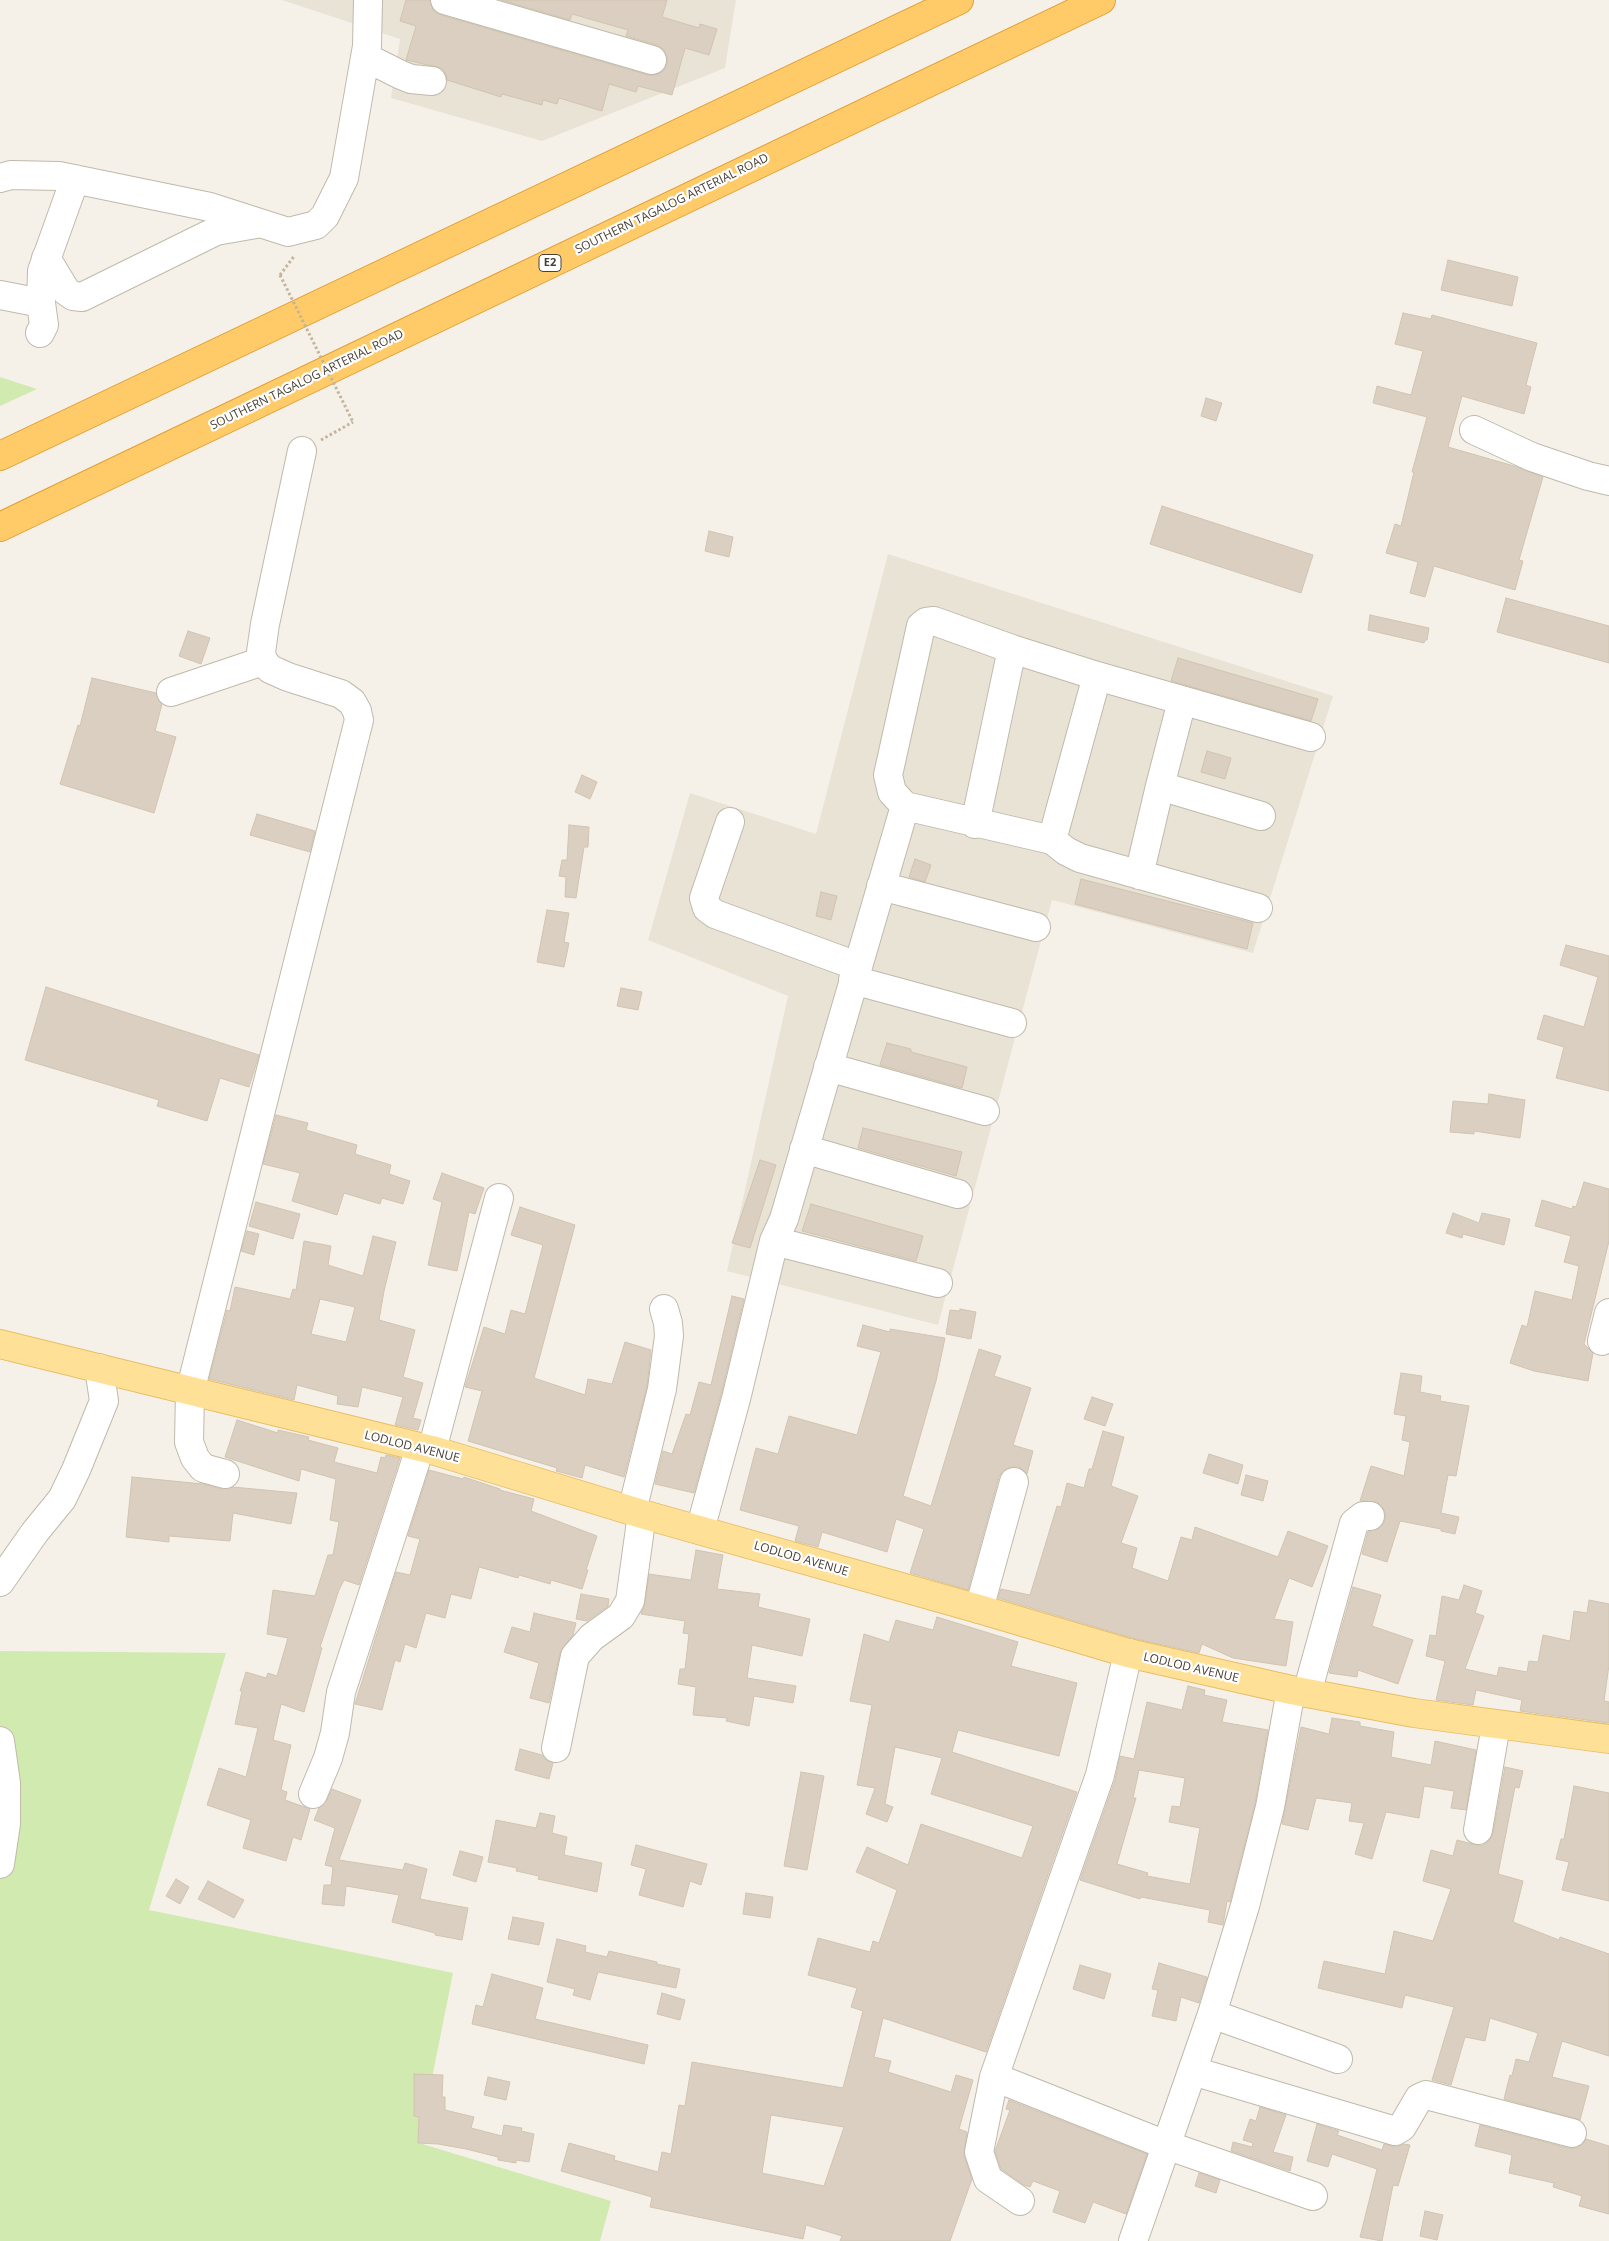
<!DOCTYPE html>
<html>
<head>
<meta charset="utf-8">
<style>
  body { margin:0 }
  canvas { display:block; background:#f5f1e9 }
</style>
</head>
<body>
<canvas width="1609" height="2241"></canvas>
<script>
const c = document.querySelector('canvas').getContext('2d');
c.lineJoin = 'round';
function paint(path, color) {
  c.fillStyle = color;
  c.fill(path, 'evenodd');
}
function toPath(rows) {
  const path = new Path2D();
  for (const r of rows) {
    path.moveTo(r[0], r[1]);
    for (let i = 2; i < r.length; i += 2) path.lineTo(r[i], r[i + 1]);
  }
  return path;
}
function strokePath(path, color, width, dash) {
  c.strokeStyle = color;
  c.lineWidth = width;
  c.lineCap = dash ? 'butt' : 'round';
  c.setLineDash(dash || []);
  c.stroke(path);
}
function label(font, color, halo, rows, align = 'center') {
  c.font = font + ' "Open Sans",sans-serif';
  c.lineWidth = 4.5;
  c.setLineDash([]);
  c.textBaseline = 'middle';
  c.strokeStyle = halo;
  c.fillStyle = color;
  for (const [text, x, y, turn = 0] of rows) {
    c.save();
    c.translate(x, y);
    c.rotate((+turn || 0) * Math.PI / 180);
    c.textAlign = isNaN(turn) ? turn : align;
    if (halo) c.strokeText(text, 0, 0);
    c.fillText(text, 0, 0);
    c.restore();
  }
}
const residential = toPath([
  [282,0,736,0,725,68,542,141,391,98,400,39],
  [888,554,1333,696,1253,953,1052,900,938,1325,727,1271,788,996,648,940,690,793,816,834]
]);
const green = toPath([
  [0,377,37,389,0,406],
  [0,1651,226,1653,149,1910,453,1973,419,2143,611,2201,600,2241,0,2241]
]);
const building = toPath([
  [406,0,430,0,433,10,441,15,648,75,656,75,663,71,667,64,667,56,664,50,657,45,626,36,628,30,572,14,570,20,501,0,667,0,662,17,699,28,700,24,717,29,709,55,685,48,672,95,638,86,636,92,609,84,602,111,559,98,557,104,543,100,542,105,502,94,501,97,447,80,446,74,441,68,406,60,416,26,400,21,406,0],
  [1448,260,1518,277,1512,306,1441,290,1448,260],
  [1403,313,1431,319,1432,315,1537,343,1526,385,1531,387,1524,414,1462,396,1448,447,1514,466,1543,477,1519,560,1523,561,1515,590,1434,566,1425,597,1410,593,1418,562,1386,553,1395,524,1401,526,1414,472,1412,472,1427,417,1373,403,1377,386,1411,395,1423,351,1395,344,1403,313],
  [1206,398,1222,403,1216,421,1201,416,1206,398],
  [1162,506,1313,555,1301,593,1150,544,1162,506],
  [709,531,733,537,729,557,705,551,709,531],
  [1506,598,1609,626,1609,663,1497,632,1506,598],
  [1370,615,1429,628,1427,640,1425,640,1424,643,1368,630,1370,615],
  [188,631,210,638,201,664,179,656,188,631],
  [1178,658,1318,699,1311,721,1171,681,1178,658],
  [92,678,156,693,162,704,155,731,176,737,154,813,60,784,78,725,80,726,92,678],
  [1207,751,1231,758,1225,779,1201,772,1207,751],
  [582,775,597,782,590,799,575,792,582,775],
  [257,814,315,831,310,852,250,835,257,814],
  [569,825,589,827,588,847,584,847,576,898,565,897,566,877,559,876,562,860,567,860,569,825],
  [915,859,931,865,925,882,909,877,915,859],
  [1081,879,1253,923,1247,949,1075,904,1081,879],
  [821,892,837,896,831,920,816,916,821,892],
  [547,910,569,913,564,942,569,943,564,967,537,962,547,910],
  [1566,945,1609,956,1609,1091,1556,1078,1564,1047,1537,1039,1544,1015,1584,1027,1598,977,1560,965,1566,945],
  [46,987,259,1055,249,1087,220,1078,207,1121,157,1106,159,1100,25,1060,46,987],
  [621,988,642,992,638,1010,617,1006,621,988],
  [887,1043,911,1049,911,1052,967,1067,962,1088,880,1065,887,1043],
  [1489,1094,1525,1100,1520,1138,1474,1131,1474,1134,1450,1132,1453,1101,1488,1104,1489,1094],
  [276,1115,308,1123,306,1130,357,1145,355,1154,391,1165,389,1174,410,1181,403,1204,382,1198,380,1204,344,1193,337,1215,292,1201,300,1173,263,1164,276,1115],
  [863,1128,962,1152,956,1176,858,1148,863,1128],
  [760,1160,776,1165,750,1248,732,1243,760,1160],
  [442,1173,484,1188,475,1214,469,1212,457,1271,428,1265,442,1202,433,1199,442,1173],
  [1584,1182,1609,1189,1609,1241,1584,1344,1593,1353,1588,1381,1534,1371,1510,1363,1522,1325,1527,1327,1535,1291,1572,1300,1579,1266,1564,1262,1571,1236,1535,1226,1542,1200,1572,1209,1573,1206,1576,1207,1584,1182],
  [256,1202,300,1214,293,1239,249,1226,256,1202],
  [811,1204,923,1236,916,1261,802,1231,811,1204],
  [520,1207,575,1225,534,1378,585,1395,588,1379,612,1384,625,1342,651,1350,647,1386,624,1477,585,1465,582,1478,556,1471,557,1468,468,1441,482,1391,465,1387,484,1327,505,1334,511,1310,525,1314,543,1245,511,1235,520,1207],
  [1453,1213,1479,1223,1482,1213,1510,1219,1504,1245,1463,1234,1462,1238,1446,1233,1453,1213],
  [247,1231,259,1234,254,1255,241,1251,247,1231],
  [373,1236,396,1242,384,1291,379,1320,415,1330,403,1377,423,1383,413,1418,421,1420,418,1430,395,1425,403,1397,362,1387,358,1407,337,1404,338,1396,297,1385,294,1400,209,1379,227,1310,230,1311,235,1287,290,1299,293,1289,296,1290,304,1241,331,1246,328,1265,363,1276,373,1236],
  [320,1299,355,1307,346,1342,311,1334,320,1299],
  [732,1296,744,1299,721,1395,694,1493,655,1484,663,1451,672,1454,686,1414,690,1415,699,1382,711,1385,732,1296],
  [960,1309,976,1312,971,1339,946,1334,950,1310,960,1311,960,1309],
  [863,1325,890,1332,890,1329,945,1338,936,1381,903,1496,931,1506,979,1349,1001,1356,994,1376,1031,1388,1013,1445,1033,1451,1027,1474,1019,1467,1011,1467,1003,1471,999,1477,968,1590,910,1573,924,1529,896,1519,887,1552,822,1532,818,1547,795,1541,799,1526,740,1510,756,1448,778,1454,789,1416,857,1435,881,1352,857,1346,863,1325],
  [1401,1373,1422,1376,1420,1392,1441,1396,1440,1401,1469,1406,1456,1476,1448,1475,1441,1513,1459,1517,1455,1534,1441,1531,1441,1529,1400,1521,1387,1562,1362,1554,1368,1532,1378,1529,1384,1523,1386,1516,1383,1508,1377,1502,1360,1501,1371,1466,1404,1476,1410,1442,1402,1440,1406,1416,1394,1414,1401,1373],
  [1092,1397,1113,1404,1105,1426,1084,1419,1092,1397],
  [237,1420,278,1433,278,1430,309,1437,308,1440,338,1448,334,1462,377,1473,381,1457,385,1458,386,1455,400,1458,359,1585,344,1580,339,1590,320,1647,322,1648,304,1712,281,1704,273,1740,291,1745,281,1790,287,1792,285,1800,310,1809,301,1840,293,1837,286,1861,243,1848,251,1820,207,1805,219,1768,246,1777,258,1728,235,1724,242,1691,240,1691,246,1672,266,1678,268,1673,277,1676,288,1638,267,1634,273,1590,315,1596,328,1555,333,1555,339,1522,330,1520,336,1479,301,1469,299,1481,225,1457,237,1420],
  [1103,1431,1124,1437,1111,1486,1138,1496,1121,1543,1137,1548,1132,1568,1168,1581,1181,1537,1192,1540,1195,1527,1278,1557,1288,1531,1328,1546,1312,1587,1289,1578,1274,1619,1293,1622,1286,1666,1233,1658,1202,1644,1199,1653,1132,1638,998,1598,1001,1589,1030,1595,1057,1506,1061,1507,1067,1483,1084,1488,1089,1469,1092,1469,1103,1431],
  [1209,1454,1243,1465,1238,1484,1203,1473,1209,1454],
  [429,1470,463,1479,464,1477,500,1489,500,1490,534,1499,531,1511,597,1536,586,1570,588,1570,582,1589,551,1580,550,1584,519,1575,518,1578,479,1567,471,1599,451,1594,445,1618,426,1613,416,1648,405,1644,400,1662,395,1660,382,1710,355,1704,396,1572,410,1575,420,1539,408,1536,429,1470],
  [1246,1475,1268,1481,1263,1501,1241,1495,1246,1475],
  [132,1477,203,1484,221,1489,233,1487,297,1493,291,1524,233,1513,230,1541,169,1536,169,1542,126,1537,132,1477],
  [696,1550,723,1555,717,1589,760,1594,758,1607,810,1619,802,1656,752,1645,747,1678,796,1686,793,1703,754,1696,749,1726,726,1721,727,1718,693,1715,696,1687,678,1684,680,1669,685,1669,689,1634,683,1633,685,1621,641,1614,645,1603,649,1574,691,1580,696,1550],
  [1464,1585,1482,1591,1475,1613,1484,1616,1465,1669,1497,1676,1499,1667,1527,1672,1529,1661,1538,1662,1543,1635,1570,1641,1574,1611,1587,1613,1589,1600,1609,1604,1609,1665,1604,1701,1609,1702,1609,1723,1520,1711,1522,1700,1476,1690,1473,1705,1436,1700,1445,1661,1426,1656,1430,1635,1436,1636,1442,1596,1459,1600,1464,1585],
  [1353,1587,1381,1595,1372,1626,1413,1640,1398,1684,1358,1670,1357,1677,1329,1673,1353,1587],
  [581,1594,609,1599,608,1606,587,1621,576,1619,581,1594],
  [534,1613,576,1623,573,1635,560,1653,549,1703,530,1698,539,1663,504,1652,512,1627,530,1632,534,1613],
  [937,1617,1018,1642,1011,1666,1077,1683,1059,1756,958,1730,952,1752,1077,1792,986,2052,883,2018,874,2057,891,2061,888,2072,951,2092,956,2075,973,2080,959,2129,967,2132,964,2156,972,2179,950,2241,840,2241,842,2236,806,2225,803,2239,650,2207,652,2197,561,2171,569,2143,615,2156,614,2160,658,2172,662,2152,671,2154,679,2105,685,2106,692,2062,843,2088,863,2011,851,2007,857,1988,808,1975,818,1938,870,1952,873,1941,879,1943,897,1890,856,1872,867,1847,908,1865,921,1824,1022,1858,1033,1826,931,1794,942,1758,895,1747,885,1804,893,1807,887,1822,866,1814,875,1788,857,1785,872,1705,850,1701,864,1634,889,1642,896,1620,933,1630,937,1617],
  [771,2115,844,2127,824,2186,762,2173,771,2115],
  [1188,1686,1205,1690,1204,1695,1227,1700,1222,1722,1268,1730,1255,1804,1230,1902,1227,1901,1223,1925,1208,1922,1210,1910,1141,1897,1140,1899,1080,1880,1115,1780,1120,1756,1134,1759,1147,1702,1182,1710,1188,1686],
  [1139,1770,1185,1778,1180,1807,1172,1806,1169,1822,1200,1828,1190,1884,1147,1876,1148,1873,1117,1864,1136,1798,1133,1798,1139,1770],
  [1332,1718,1360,1722,1360,1726,1394,1732,1391,1757,1431,1765,1435,1741,1476,1750,1466,1810,1451,1808,1454,1791,1424,1786,1419,1818,1386,1812,1372,1859,1355,1854,1364,1823,1349,1821,1352,1803,1316,1798,1308,1830,1282,1824,1301,1727,1329,1734,1332,1718],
  [520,1749,542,1755,546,1760,553,1763,549,1779,515,1770,520,1749],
  [1505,1767,1523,1771,1519,1788,1515,1787,1498,1874,1523,1881,1513,1922,1559,1940,1560,1937,1609,1954,1609,2056,1562,2041,1552,2077,1589,2086,1580,2120,1504,2099,1510,2075,1512,2076,1516,2059,1529,2062,1538,2033,1490,2018,1485,2041,1465,2037,1451,2085,1432,2080,1454,2007,1405,1995,1402,2008,1318,1988,1324,1961,1385,1974,1394,1931,1433,1941,1451,1889,1423,1881,1431,1850,1453,1856,1457,1840,1476,1845,1483,1845,1490,1840,1493,1833,1505,1767],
  [801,1772,824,1776,807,1870,784,1866,801,1772],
  [1574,1786,1609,1793,1609,1901,1562,1890,1569,1862,1556,1859,1561,1839,1564,1839,1574,1786],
  [332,1789,361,1800,339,1860,403,1870,405,1863,427,1869,420,1899,468,1908,462,1940,435,1935,435,1933,392,1922,399,1895,346,1886,344,1906,322,1904,324,1885,331,1885,333,1867,325,1865,335,1828,314,1820,319,1808,327,1800,332,1789],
  [540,1813,555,1816,552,1833,567,1837,564,1855,602,1863,597,1892,538,1879,539,1876,516,1871,517,1868,488,1862,496,1820,536,1828,540,1813],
  [636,1845,707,1864,701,1885,690,1881,683,1907,639,1895,646,1869,631,1865,636,1845],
  [460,1851,483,1857,476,1882,453,1875,460,1851],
  [176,1879,189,1887,180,1904,166,1896,176,1879],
  [208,1881,244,1900,234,1918,198,1899,208,1881],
  [746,1893,773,1897,770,1918,743,1914,746,1893],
  [513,1917,544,1923,539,1945,508,1939,513,1917],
  [557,1939,586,1946,585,1952,607,1957,609,1951,657,1962,657,1964,680,1969,676,1988,598,1972,590,2000,573,1995,575,1989,547,1982,557,1939],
  [1159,1963,1207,1977,1199,2003,1181,1997,1176,2021,1152,2016,1158,1990,1152,1989,1159,1963],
  [1080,1965,1111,1974,1104,1999,1073,1989,1080,1965],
  [492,1974,543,1988,535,2019,648,2045,644,2064,472,2024,476,2005,483,2007,492,1974],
  [662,1993,685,2000,680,2020,657,2014,662,1993],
  [414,2074,443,2075,442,2097,445,2097,445,2110,474,2117,471,2128,502,2136,504,2125,522,2128,521,2131,534,2134,529,2162,516,2160,516,2163,498,2160,498,2157,466,2149,438,2144,418,2143,419,2117,414,2116,414,2074],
  [488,2077,510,2082,506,2100,484,2095,488,2077],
  [1009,2100,1147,2154,1126,2214,1093,2202,1085,2223,1053,2212,1060,2191,1033,2181,1030,2187,1024,2185,1001,2169,995,2151,1010,2110,1006,2109,1009,2100],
  [1260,2107,1286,2115,1273,2152,1293,2157,1290,2171,1231,2151,1233,2142,1252,2147,1253,2143,1243,2140,1250,2119,1256,2121,1260,2107],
  [1317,2124,1339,2131,1337,2135,1382,2150,1384,2144,1396,2147,1404,2144,1410,2145,1398,2186,1393,2185,1382,2241,1360,2237,1377,2169,1332,2154,1328,2167,1307,2161,1317,2124],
  [1480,2125,1568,2148,1577,2148,1583,2144,1586,2139,1609,2146,1609,2214,1579,2206,1582,2196,1553,2187,1554,2183,1509,2173,1512,2155,1475,2146,1480,2125],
  [1199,2173,1220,2180,1216,2193,1195,2186,1199,2173],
  [1425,2211,1443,2215,1437,2240,1420,2236,1425,2211]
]);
const path = toPath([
  [280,275,295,255],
  [321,440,353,422]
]);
const minor = toPath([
  [445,0,652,60],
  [365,57,401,75,411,79,432,81],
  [0,178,11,175,59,176,210,207,288,232,316,225,325,216,344,178,367,46,368,0],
  [46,258,66,291,73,296,82,297,216,231,256,224],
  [0,295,41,303],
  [40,333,44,325,41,303,42,271,75,179],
  [1474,430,1532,457,1588,476,1609,481],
  [171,692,263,661],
  [1160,786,1261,816],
  [730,822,704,898,707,908,715,914,857,966],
  [975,824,1012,649],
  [1052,840,1097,676],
  [1139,875,1160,786,1182,701],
  [881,886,1036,927],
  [1258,908,1080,858,1066,851,1052,840,905,806,892,792,888,775,921,626,926,622,934,621,1012,649,1097,676,1311,737],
  [853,980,1012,1023],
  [828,1067,985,1111],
  [804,1149,958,1194],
  [774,1241,938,1283],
  [1602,1341,1609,1313],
  [432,1450,499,1198],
  [225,1474,203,1468,195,1458,189,1442,190,1392,359,720,357,711,352,702,341,694,288,677,270,669,263,661,261,652,265,624,302,451],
  [632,1511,662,1389,669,1336,668,1323,664,1309],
  [700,1530,736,1399,774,1241,784,1219,905,806],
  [0,1582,35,1532,62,1499,76,1470,104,1401,99,1368],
  [979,1609,1014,1482],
  [1128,1653,1100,1775,994,2077,1166,2145,1313,2196],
  [1307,1693,1354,1523,1363,1516,1370,1516],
  [0,1741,6,1783,6,1824,0,1864],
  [556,1748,575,1656,592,1637,621,1616,630,1601,642,1514],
  [313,1794,328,1758,335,1733,341,1692,420,1448],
  [1478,1830,1496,1725],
  [1212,2014,1338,2059],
  [1193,2071,1395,2131,1402,2127,1419,2098,1426,2095,1572,2133],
  [994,2077,979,2152,988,2179,1020,2201],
  [1133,2241,1212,2014,1245,1906,1270,1807,1291,1690]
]);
const major = toPath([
  [0,1344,432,1450,642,1514,979,1609,1128,1653,1291,1690,1414,1713,1609,1739]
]);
const highway = toPath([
  [0,456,959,0],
  [0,527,1101,0]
]);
const pathBridge = toPath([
  [280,275,353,422]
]);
const shields = [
  [550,263,22]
];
const shieldNames = [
  ["E2",550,263]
];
const streetNames = [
  ["SOUTHERN TAGALOG ARTERIAL ROAD",672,204,-26],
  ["SOUTHERN TAGALOG ARTERIAL ROAD",307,380,-26],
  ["LODLOD AVENUE",412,1447,14],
  ["LODLOD AVENUE",801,1559,16],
  ["LODLOD AVENUE",1191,1668,13]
];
paint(residential, '#e9e3d6');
paint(green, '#d1eab0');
paint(building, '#dacfc0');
strokePath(building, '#d2c4b0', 1);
strokePath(minor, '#c1b9ab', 30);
strokePath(major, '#e8be64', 30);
strokePath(highway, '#e2a035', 30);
strokePath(path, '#c3b49b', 3, [2.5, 2.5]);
strokePath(minor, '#fff', 28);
strokePath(major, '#ffe097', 28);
strokePath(highway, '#ffcb69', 28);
strokePath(pathBridge, '#c3b49b', 3, [2.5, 2.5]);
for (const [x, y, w] of shields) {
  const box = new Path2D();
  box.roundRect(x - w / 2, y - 8.5, w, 17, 4);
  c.fillStyle = '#fff';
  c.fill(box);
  strokePath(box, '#494137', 1);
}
label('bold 11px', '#494137', null, shieldNames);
label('12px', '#494137', '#fff', streetNames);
</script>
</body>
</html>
